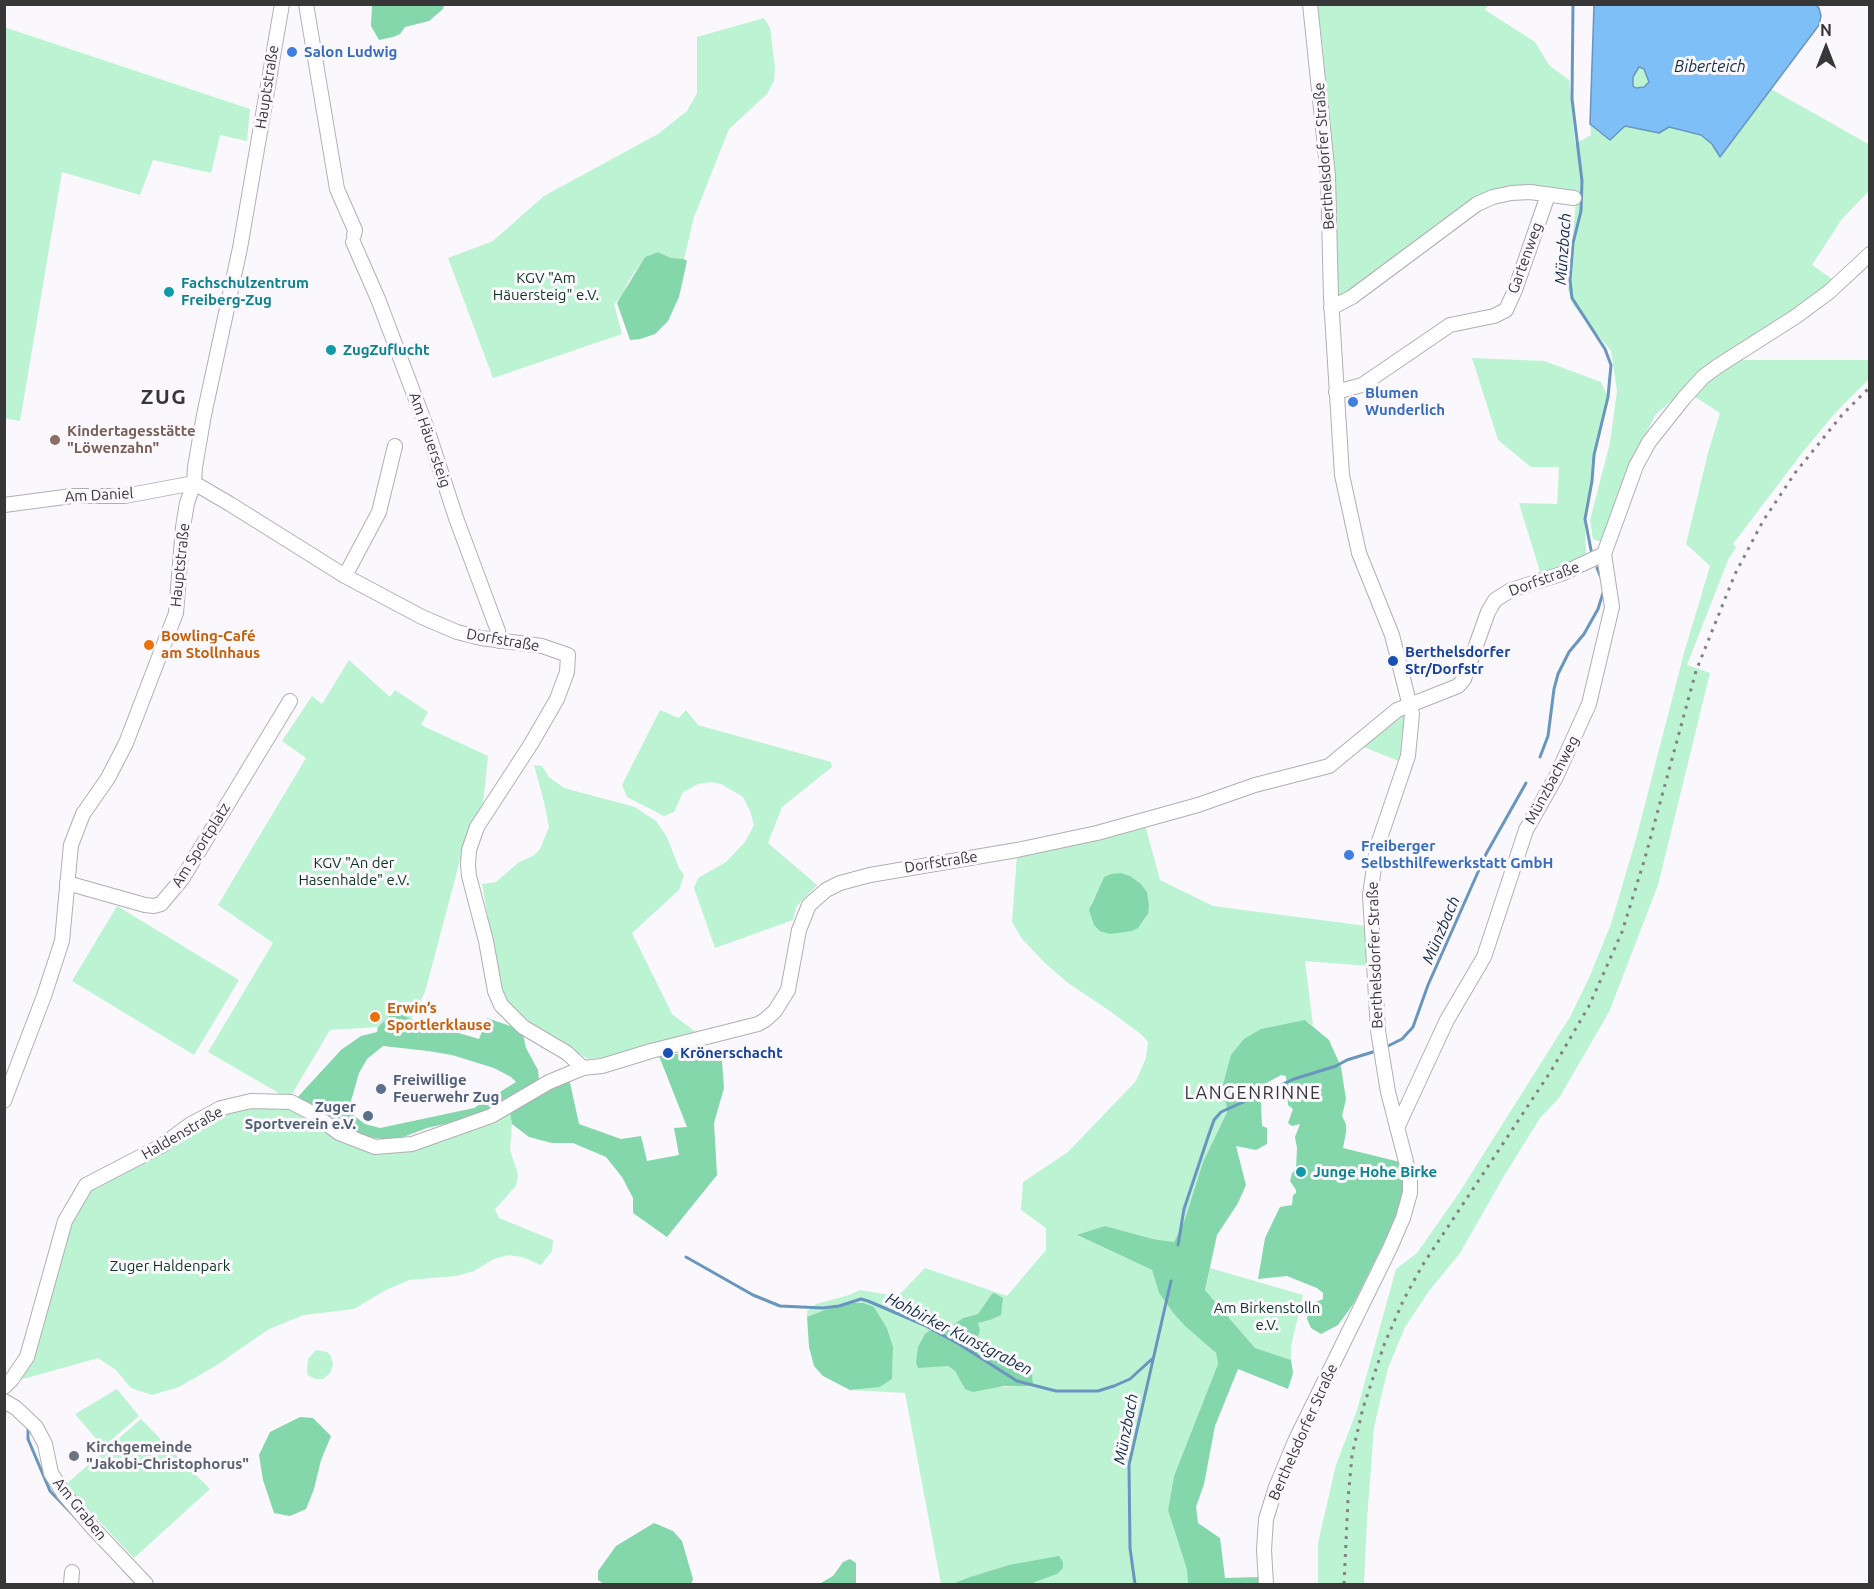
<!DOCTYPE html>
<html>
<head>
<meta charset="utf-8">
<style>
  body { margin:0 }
  #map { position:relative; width:1874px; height:1589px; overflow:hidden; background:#faf8fc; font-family:Ubuntu,sans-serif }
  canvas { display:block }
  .frame { position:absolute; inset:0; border:6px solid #383738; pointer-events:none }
  .north { position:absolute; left:1796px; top:18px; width:60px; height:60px; -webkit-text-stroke:4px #faf8fc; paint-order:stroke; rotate:0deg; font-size:16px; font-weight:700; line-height:24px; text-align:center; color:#383738 }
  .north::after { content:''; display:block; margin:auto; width:21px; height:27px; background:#383738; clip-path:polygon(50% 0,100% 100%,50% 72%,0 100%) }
</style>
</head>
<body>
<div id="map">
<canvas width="1874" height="1589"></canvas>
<div class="frame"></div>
<div class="north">N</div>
</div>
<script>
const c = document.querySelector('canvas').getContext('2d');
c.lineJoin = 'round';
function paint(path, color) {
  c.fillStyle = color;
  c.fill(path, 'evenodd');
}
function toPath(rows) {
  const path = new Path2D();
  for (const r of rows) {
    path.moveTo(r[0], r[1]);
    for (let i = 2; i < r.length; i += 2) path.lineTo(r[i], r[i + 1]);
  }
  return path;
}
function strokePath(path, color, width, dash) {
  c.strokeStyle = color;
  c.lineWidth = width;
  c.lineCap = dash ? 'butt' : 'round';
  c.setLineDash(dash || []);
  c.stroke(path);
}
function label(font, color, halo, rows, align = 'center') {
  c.font = font + ' Ubuntu,sans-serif';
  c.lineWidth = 6;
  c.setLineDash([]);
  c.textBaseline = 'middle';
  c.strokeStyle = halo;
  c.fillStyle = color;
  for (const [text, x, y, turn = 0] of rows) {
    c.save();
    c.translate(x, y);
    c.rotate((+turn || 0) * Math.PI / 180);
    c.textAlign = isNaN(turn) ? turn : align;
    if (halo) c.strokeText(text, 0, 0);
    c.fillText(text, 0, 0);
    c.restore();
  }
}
const green = toPath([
  [1317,5,1488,5,1485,10,1535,42,1549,65,1569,80,1575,144,1591,135,1590,124,1600,133,1625,126,1659,132,1669,127,1701,135,1712,144,1720,157,1771,89,1870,145,1869,191,1842,219,1812,265,1844,287,1737,360,1869,360,1869,379,1835,413,1802,453,1733,544,1736,547,1728,560,1687,665,1710,673,1658,885,1609,1012,1559,1098,1540,1118,1504,1176,1460,1253,1429,1291,1405,1327,1388,1368,1374,1427,1367,1520,1364,1584,1318,1584,1318,1543,1336,1465,1357,1410,1396,1269,1417,1253,1459,1193,1570,1017,1589,978,1611,924,1636,839,1684,653,1710,566,1686,544,1708,453,1720,413,1692,395,1677,396,1656,414,1638,448,1601,542,1593,539,1590,520,1610,443,1617,391,1611,351,1573,305,1568,290,1577,191,1550,187,1509,189,1477,201,1336,300,1331,161,1323,49],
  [764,18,770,28,775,68,774,81,767,94,729,129,694,217,684,259,671,258,658,252,645,257,629,280,622,296,614,304,622,334,493,378,448,258,493,241,544,196,658,134,687,111,697,93,697,37],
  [4,27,250,109,247,141,220,135,211,173,153,160,140,195,62,172,20,421,4,418],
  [1639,67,1644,70,1649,82,1644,87,1636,88,1633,87,1633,77],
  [1472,358,1544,361,1601,382,1608,397,1594,455,1592,481,1587,502,1585,519,1586,555,1541,575,1519,503,1557,504,1559,467,1531,467,1498,440],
  [349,660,390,697,395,690,428,712,421,725,488,756,483,803,473,824,460,860,425,992,411,1019,394,1011,378,1027,330,1030,289,1099,208,1052,273,943,218,905,306,758,282,741,312,696,322,704],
  [660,710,679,718,686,710,698,725,831,762,832,767,782,807,768,843,817,885,796,907,793,920,715,948,694,888,698,878,726,862,745,842,754,825,750,811,743,797,721,784,711,782,698,784,683,792,674,812,664,816,627,797,622,785],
  [1402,713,1405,720,1401,762,1361,746],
  [534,765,542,766,549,777,564,788,635,807,656,821,667,837,679,868,684,875,679,890,632,933,672,1014,697,1033,611,1057,588,1059,527,1023,505,1002,499,980,482,884,496,882,519,862,533,856,540,849,549,827,544,802],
  [1145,825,1160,880,1213,906,1367,926,1369,966,1305,961,1313,1025,1305,1020,1221,1091,1226,1103,1227,1111,1203,1162,1184,1222,1174,1242,1153,1239,1105,1226,1078,1236,1152,1270,1159,1293,1174,1314,1185,1326,1216,1353,1218,1364,1174,1476,1168,1510,1187,1570,1188,1584,1030,1584,1057,1574,1009,1565,970,1577,952,1584,941,1584,905,1393,850,1390,880,1387,892,1379,893,1347,887,1328,874,1307,807,1317,807,1311,816,1304,849,1295,860,1290,896,1296,902,1292,925,1268,1007,1296,1046,1250,1046,1228,1021,1210,1023,1182,1068,1152,1136,1081,1146,1058,1148,1042,1142,1035,1107,1009,1068,983,1045,963,1022,939,1012,922,1017,854],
  [1121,873,1130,876,1140,883,1146,892,1148,900,1148,914,1144,921,1132,931,1091,904,1104,877],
  [985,1306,990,1320,978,1323,980,1330,975,1349,980,1357,1001,1362,1017,1386,965,1389,955,1371,948,1366,944,1327,950,1327,963,1318,978,1314],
  [117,906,239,980,194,1055,72,981],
  [251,1105,280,1107,311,1114,375,1148,509,1108,512,1124,510,1150,518,1174,516,1186,495,1209,499,1218,553,1240,552,1251,541,1265,522,1257,508,1255,494,1259,474,1271,456,1276,409,1280,384,1291,354,1309,304,1315,269,1329,217,1365,179,1387,152,1395,131,1388,116,1370,98,1358,16,1381,67,1223,88,1187,221,1113],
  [1210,1268,1303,1295,1291,1346,1291,1360,1255,1348,1205,1290],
  [316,1350,327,1352,331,1356,333,1365,330,1373,323,1379,315,1379,308,1375,307,1370,308,1359],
  [117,1389,139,1416,103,1447,75,1414],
  [141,1419,210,1489,134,1558,65,1485]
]);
const forest = toPath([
  [372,5,372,4,444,5,443,9,429,21,405,27,400,34,393,37,379,40,371,26],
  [658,252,671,258,684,259,687,261,679,297,668,321,655,334,640,339,630,340,617,303,645,257],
  [1121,873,1130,876,1140,883,1147,892,1149,906,1148,914,1138,928,1132,931,1110,934,1100,931,1094,925,1089,910,1104,877,1111,874],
  [394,1011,411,1019,479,1039,487,1018,522,1030,526,1048,538,1070,539,1081,489,1114,427,1128,393,1141,357,1135,295,1100,341,1050,361,1036,377,1032,378,1027],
  [383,1046,428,1051,452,1055,494,1068,511,1077,516,1082,474,1108,380,1128,365,1124,352,1114,351,1101,359,1073,367,1059],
  [1305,1020,1329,1040,1341,1067,1346,1099,1342,1116,1346,1124,1346,1132,1343,1148,1400,1162,1405,1182,1399,1212,1354,1303,1338,1325,1321,1334,1311,1328,1307,1319,1309,1310,1313,1303,1323,1299,1323,1293,1317,1288,1287,1276,1258,1279,1265,1238,1280,1207,1292,1205,1293,1195,1296,1193,1296,1190,1290,1181,1292,1173,1296,1169,1297,1148,1295,1137,1300,1124,1292,1126,1288,1123,1293,1109,1288,1105,1286,1076,1281,1075,1254,1090,1261,1103,1262,1126,1267,1128,1267,1144,1256,1150,1236,1146,1246,1185,1238,1203,1217,1235,1205,1290,1255,1348,1291,1360,1293,1373,1288,1389,1238,1369,1215,1426,1204,1484,1196,1507,1198,1523,1220,1538,1225,1578,1260,1577,1261,1584,1188,1584,1187,1570,1168,1510,1174,1476,1218,1364,1216,1353,1185,1326,1174,1314,1159,1293,1152,1270,1077,1235,1105,1226,1153,1239,1174,1242,1184,1222,1203,1162,1227,1112,1226,1103,1221,1092,1231,1055,1244,1039,1261,1029],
  [721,1049,724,1088,714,1123,717,1175,667,1237,633,1213,633,1198,622,1177,606,1157,573,1143,552,1143,529,1137,512,1124,509,1108,569,1078,579,1124,621,1139,641,1136,647,1161,679,1155,674,1128,687,1127,659,1056],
  [994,1293,1003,1298,1001,1315,990,1320,978,1323,980,1330,975,1349,980,1357,1010,1364,1026,1371,1032,1375,1033,1384,1028,1386,1004,1386,973,1392,965,1389,955,1371,948,1366,918,1368,916,1362,918,1347,925,1334,929,1331,950,1327,963,1318,978,1314,992,1294],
  [853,1303,863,1303,874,1307,887,1328,893,1347,892,1379,880,1387,850,1390,823,1376,814,1366,809,1347,807,1317,825,1310],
  [300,1417,313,1418,331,1436,321,1460,314,1489,306,1509,290,1516,274,1513,263,1480,259,1455,270,1432],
  [654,1523,673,1531,682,1541,693,1579,691,1584,604,1584,598,1580,598,1571,616,1546],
  [1059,1556,1063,1562,1063,1568,1057,1574,1030,1584,952,1584,970,1577,1009,1565],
  [850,1559,856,1563,856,1584,819,1584,833,1576,843,1562]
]);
const water = toPath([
  [1816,5,1819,8,1821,16,1819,25,1720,157,1712,144,1701,135,1669,127,1659,133,1625,126,1610,140,1590,124,1594,5,1816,5],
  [1639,67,1644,69,1649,82,1644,87,1636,88,1633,86,1633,77,1639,67]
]);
const stream = toPath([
  [1573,4,1572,99,1582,181,1581,211,1573,243,1570,280,1572,298,1605,349,1611,365,1608,397,1594,455,1592,481,1585,519,1592,555],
  [1597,568,1602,580],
  [1540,757,1548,736,1554,689,1558,674,1569,652,1584,634,1598,609,1603,593],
  [1386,1047,1402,1039,1413,1027,1428,985,1486,854,1526,783],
  [1178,1245,1184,1209,1208,1137,1214,1120,1221,1112,1294,1079,1336,1066,1347,1060,1376,1051],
  [686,1257,753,1295,780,1306,823,1308,839,1306,861,1299,868,1301,924,1325,959,1344,1017,1381,1056,1391,1098,1391,1114,1386,1130,1379,1152,1359],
  [28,1427,28,1439,50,1491,77,1519],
  [124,1570,137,1584],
  [1135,1584,1130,1548,1129,1465,1171,1281]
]);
const minor = toPath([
  [306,4,337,189,355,230,354,235],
  [353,242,378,299,426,426,456,518,498,631,499,641],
  [1331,308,1352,297,1477,204,1493,197,1511,193,1530,192,1574,198],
  [1336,392,1362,385,1450,325,1494,316,1506,310,1515,290,1548,195],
  [194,483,230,504,345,576,422,617,457,632,481,638,542,646,568,655,567,672,557,699,531,744,477,827,469,850,468,865,469,876,486,941,495,991,501,1005,523,1027,567,1053,583,1068],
  [4,505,72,496,125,496,194,483],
  [345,576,379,512,395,446],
  [67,883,145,905,154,906,161,904,182,879,290,701],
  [4,1101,44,996,62,941,71,845,83,814,108,778,126,743,176,613,183,527,187,503,194,483,195,467,204,415,240,248,282,4],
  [1397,1128,1447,1020,1484,957,1526,830,1556,777,1589,704,1612,607,1604,554],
  [4,1387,12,1379,27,1357,65,1221,86,1185,161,1146,191,1124,221,1108,251,1101,291,1102,312,1113,339,1133,375,1147,412,1144,491,1116,549,1082,583,1068,602,1066,651,1051,758,1024,765,1020,775,1011,788,990,799,930,809,905,826,890,840,883,870,875,1017,850,1097,833,1198,805,1255,785,1329,766,1397,710,1458,686,1464,679,1488,612,1495,600,1511,590,1561,574,1604,554,1636,466,1649,442,1684,398,1703,377,1718,366,1795,317,1829,292,1870,254],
  [4,1401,16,1408,36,1427,45,1444,51,1473,64,1494,92,1527,146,1584],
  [71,1584,72,1572],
  [1266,1584,1264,1550,1266,1519,1276,1487,1296,1439,1390,1248,1403,1218,1410,1193,1410,1177,1388,1092,1378,1031,1370,895,1377,847,1408,756,1412,714,1392,635,1359,553,1342,475,1331,298,1328,176,1310,4]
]);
const rail = toPath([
  [1344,1584,1348,1500,1352,1455,1363,1408,1384,1345,1403,1301,1422,1266,1551,1071,1589,1006,1622,932,1645,858,1696,671,1735,574,1763,521,1795,473,1842,415,1870,387]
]);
const markers = [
  [292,52,6,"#3f7fe0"],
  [169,292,6,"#0f9aa8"],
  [331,350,6,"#0f9aa8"],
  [1353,402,6,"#3f7fe0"],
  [55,440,6,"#8d6e63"],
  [149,645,6,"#e8710a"],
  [1393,661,6,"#1a4fb4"],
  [1349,855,6,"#3f7fe0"],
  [375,1017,6,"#e8710a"],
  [668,1053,6,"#1a4fb4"],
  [381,1089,6,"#5c6f8a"],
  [368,1116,6,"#5c6f8a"],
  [1301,1172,6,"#0f9aa8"],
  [74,1456,6,"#6b7280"]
];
const shopNames = [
  ["Salon Ludwig",304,52],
  ["Blumen",1365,393],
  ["Wunderlich",1365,410],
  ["Freiberger",1361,846],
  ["Selbsthilfewerkstatt GmbH",1361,863]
];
const streetNames = [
  ["Hauptstraße",267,87,-81],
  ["Berthelsdorfer Straße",1324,156,-94],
  ["Gartenweg",1525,258,-70],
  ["Am Häuersteig",430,440,71],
  ["Am Daniel",99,495,-3],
  ["Hauptstraße",180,565,-84],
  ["Dorfstraße",1544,579,-20],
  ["Dorfstraße",503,640,10],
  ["Münzbachweg",1552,780,-62],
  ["Am Sportplatz",201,845,-58],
  ["Dorfstraße",941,862,-9],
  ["Berthelsdorfer Straße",1375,955,-92],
  ["Haldenstraße",182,1133,-30],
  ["Berthelsdorfer Straße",1303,1432,-66],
  ["Am Graben",80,1509,51]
];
const parkNames = [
  ["KGV \"Am",546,278],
  ["Häuersteig\" e.V.",546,295],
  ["KGV \"An der",354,863],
  ["Hasenhalde\" e.V.",354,880],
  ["Zuger Haldenpark",170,1266],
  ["Am Birkenstolln",1267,1308],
  ["e.V.",1267,1325]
];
const cultureNames = [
  ["Fachschulzentrum",181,283],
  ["Freiberg-Zug",181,300],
  ["ZugZuflucht",343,350],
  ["Junge Hohe Birke",1313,1172]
];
const educationNames = [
  ["Kindertagesstätte",67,431],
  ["\"Löwenzahn\"",67,448]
];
const foodNames = [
  ["Bowling-Café",161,636],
  ["am Stollnhaus",161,653],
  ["Erwin’s",387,1008],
  ["Sportlerklause",387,1025]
];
const transitNames = [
  ["Berthelsdorfer",1405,652],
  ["Str/Dorfstr",1405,669],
  ["Krönerschacht",680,1053]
];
const serviceNames = [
  ["Freiwillige",393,1080],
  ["Feuerwehr Zug",393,1097],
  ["Zuger",356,1107,"right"],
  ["Sportverein e.V.",356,1124,"right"]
];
const worshipNames = [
  ["Kirchgemeinde",86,1447],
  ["\"Jakobi-Christophorus\"",86,1464]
];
const waterNames = [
  ["Biberteich",1710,67],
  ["Münzbach",1563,249,-86],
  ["Münzbach",1441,930,-67],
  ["Hohbirker Kunstgraben",959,1334,27],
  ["Münzbach",1126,1429,-79]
];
const quarterNames = [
  ["LANGENRINNE",1253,1093]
];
const districtNames = [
  ["ZUG",164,397]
];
paint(green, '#bcf3d3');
paint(forest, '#83d7aa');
paint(water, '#7ebff8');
strokePath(water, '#6996be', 1.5);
strokePath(stream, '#6996be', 3);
strokePath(minor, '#b0afb2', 16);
strokePath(minor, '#fff', 14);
strokePath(rail, '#838184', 3, [3, 6]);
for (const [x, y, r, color] of markers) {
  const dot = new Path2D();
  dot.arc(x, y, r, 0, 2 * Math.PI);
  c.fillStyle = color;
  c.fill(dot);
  strokePath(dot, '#faf8fc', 2);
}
label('bold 15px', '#366cbe', '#faf8fc', shopNames, 'left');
label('15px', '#383738', '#faf8fc', streetNames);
label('15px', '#0f3523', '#faf8fc', parkNames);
label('bold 15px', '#0d838f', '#faf8fc', cultureNames, 'left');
label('bold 15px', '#785e54', '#faf8fc', educationNames, 'left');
label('bold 15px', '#c56008', '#faf8fc', foodNames, 'left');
label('bold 15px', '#164399', '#faf8fc', transitNames, 'left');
label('bold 15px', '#4e5e75', '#faf8fc', serviceNames, 'left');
label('bold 15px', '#5b616d', '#faf8fc', worshipNames, 'left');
label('italic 16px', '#112c43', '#faf8fc', waterNames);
c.letterSpacing = '1.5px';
label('18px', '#383738', '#faf8fc', quarterNames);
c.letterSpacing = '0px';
c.letterSpacing = '1.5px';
label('bold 21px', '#383738', '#faf8fc', districtNames);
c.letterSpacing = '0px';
</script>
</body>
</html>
